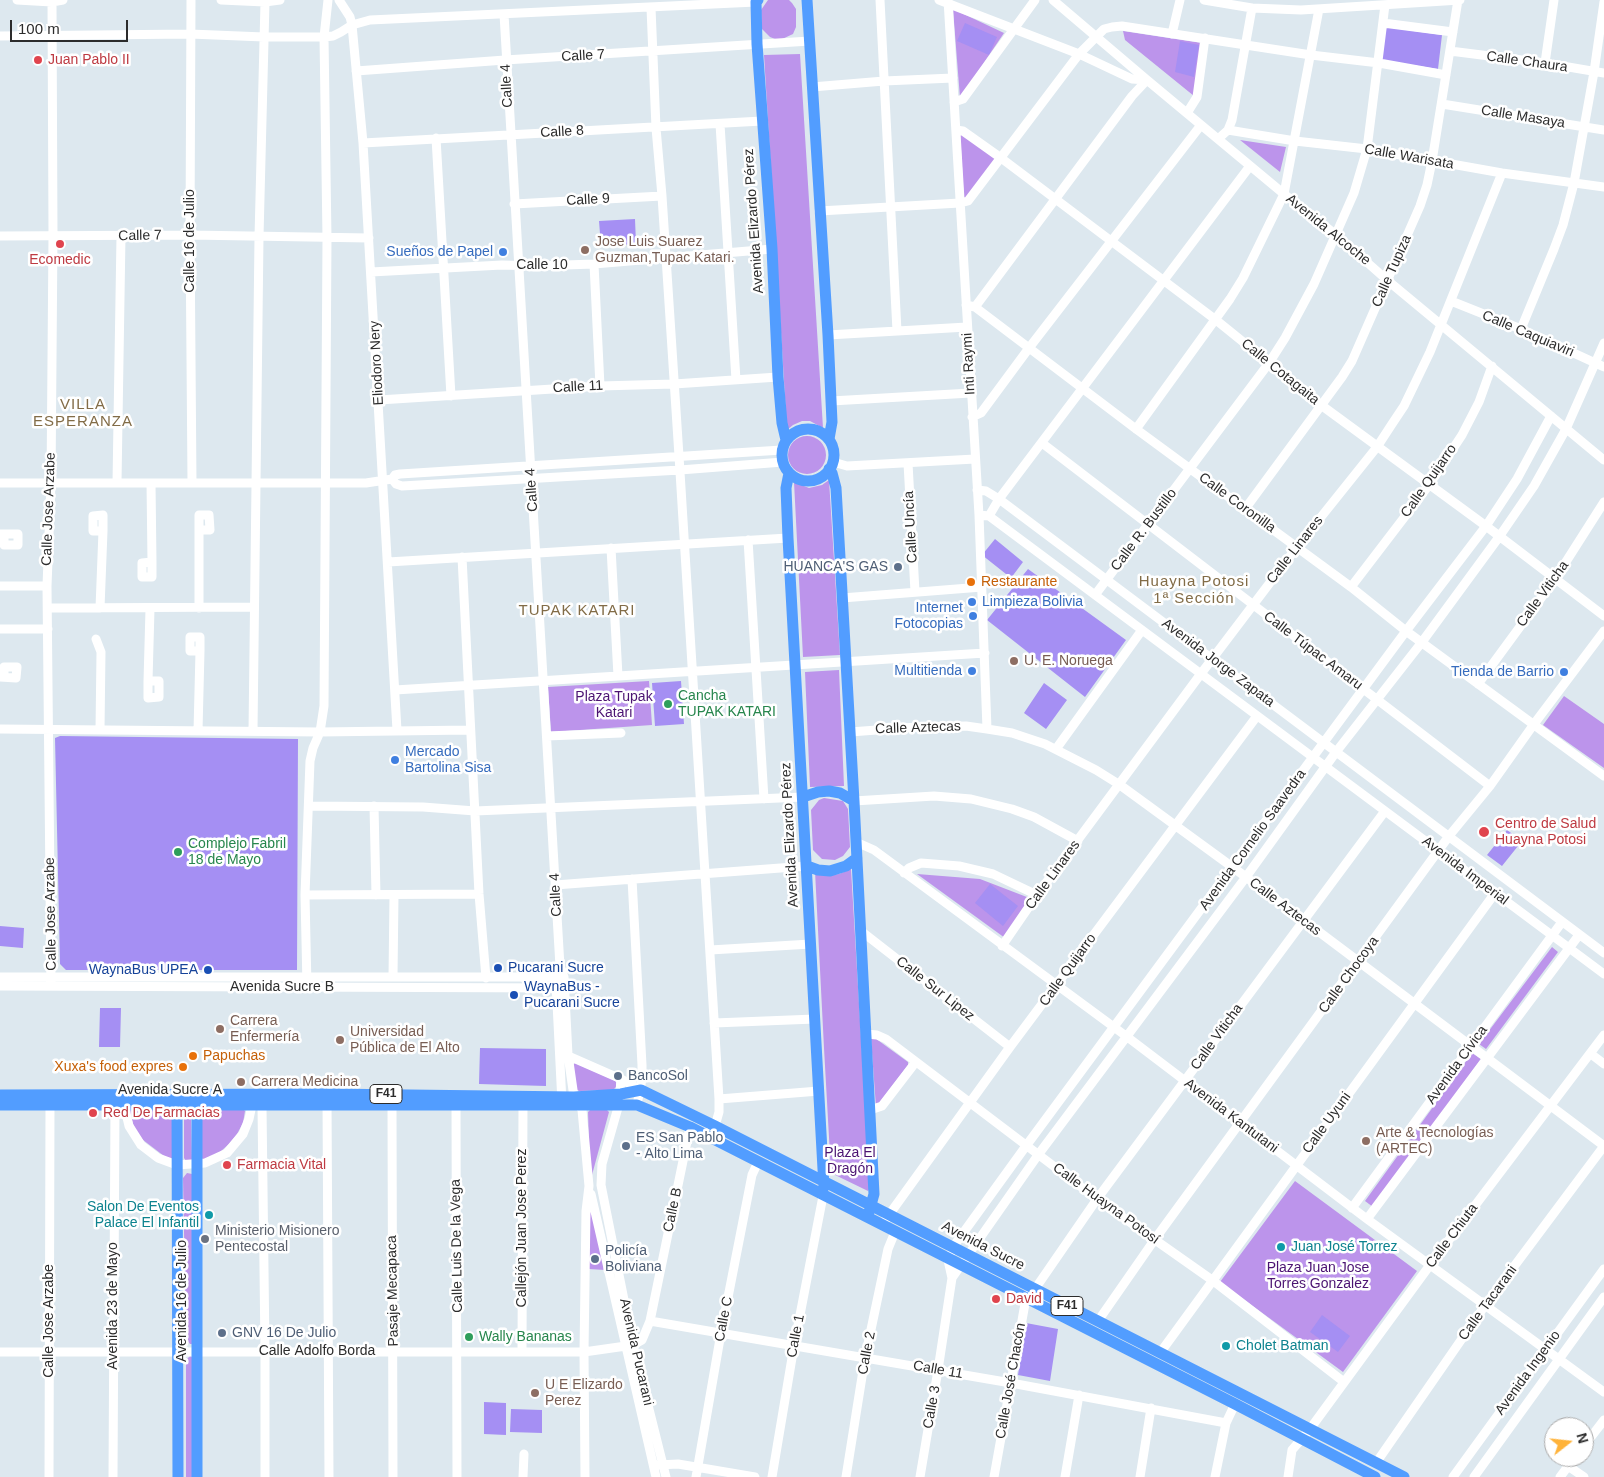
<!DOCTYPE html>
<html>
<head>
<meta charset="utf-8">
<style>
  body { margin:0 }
  #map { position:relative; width:1604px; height:1477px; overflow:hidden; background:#dde8ef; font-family:Helvetica,sans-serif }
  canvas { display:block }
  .north { position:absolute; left:1544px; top:1417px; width:50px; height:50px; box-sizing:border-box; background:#fff; border:1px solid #ababab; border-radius:50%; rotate:74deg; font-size:14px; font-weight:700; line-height:20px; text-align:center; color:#2c2c2c }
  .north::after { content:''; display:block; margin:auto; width:18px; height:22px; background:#ffb33a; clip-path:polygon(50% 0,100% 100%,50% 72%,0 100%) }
  .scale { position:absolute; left:10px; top:20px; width:118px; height:22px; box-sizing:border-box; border:2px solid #2c2c2c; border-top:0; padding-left:6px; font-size:15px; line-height:18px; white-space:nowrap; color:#2c2c2c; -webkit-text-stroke:4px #fff; paint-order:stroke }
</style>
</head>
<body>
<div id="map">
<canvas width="1604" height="1477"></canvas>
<div class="north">N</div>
<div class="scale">100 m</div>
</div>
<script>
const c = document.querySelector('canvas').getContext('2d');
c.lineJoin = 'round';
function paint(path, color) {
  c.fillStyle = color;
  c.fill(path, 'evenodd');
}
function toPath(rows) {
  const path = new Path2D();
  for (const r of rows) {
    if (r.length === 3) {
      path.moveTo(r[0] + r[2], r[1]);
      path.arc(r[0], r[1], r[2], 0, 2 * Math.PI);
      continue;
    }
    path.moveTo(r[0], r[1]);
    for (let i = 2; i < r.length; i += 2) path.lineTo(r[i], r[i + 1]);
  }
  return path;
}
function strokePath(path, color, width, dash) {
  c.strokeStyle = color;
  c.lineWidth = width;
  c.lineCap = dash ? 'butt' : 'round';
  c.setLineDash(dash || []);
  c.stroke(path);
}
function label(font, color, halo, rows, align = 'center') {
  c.font = font + ' Helvetica,sans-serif';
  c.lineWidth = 5;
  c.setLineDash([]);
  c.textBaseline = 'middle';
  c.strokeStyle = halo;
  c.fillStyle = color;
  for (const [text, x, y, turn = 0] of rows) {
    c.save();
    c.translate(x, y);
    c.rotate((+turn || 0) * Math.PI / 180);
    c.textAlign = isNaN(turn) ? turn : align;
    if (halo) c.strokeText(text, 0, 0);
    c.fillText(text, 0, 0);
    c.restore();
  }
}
const green = toPath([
  [768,0,789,0,792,3,796,9,796,27,793,34,780,40,775,39,770,37,762,29,761,10],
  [953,9,1004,33,960,98],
  [1123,31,1202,43,1194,96,1125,40],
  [800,54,823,428,810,421,802,421,793,425,787,430,764,55],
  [960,132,995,159,964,201],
  [1240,140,1286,147,1280,172],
  [807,455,19],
  [829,480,840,655,803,657,794,482,809,488,822,485],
  [839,670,844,786,810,787,805,672],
  [649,681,652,725,551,732,548,687],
  [1564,696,1604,724,1604,768,1543,725],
  [824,798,843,801,848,809,850,847,843,856,835,860,822,859,813,850,811,810,819,800],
  [851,869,870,1188,868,1191,831,1173,824,1048,815,871,830,875,839,874],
  [917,874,980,879,1032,899,1005,938],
  [1552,947,1558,952,1486,1049,1479,1044],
  [875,1038,908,1062,908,1065,876,1107,871,1039],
  [1472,1053,1481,1059,1373,1207,1365,1201],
  [575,1063,616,1081,616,1087,613,1090,579,1091,576,1089,573,1065],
  [171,1109,173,1112,172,1160,164,1156,143,1140,135,1130,129,1110],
  [203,1109,243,1109,245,1111,243,1123,237,1134,229,1144,220,1152,204,1161,201,1159,201,1112],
  [590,1110,607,1110,609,1112,592,1175,590,1175,588,1112],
  [191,1111,192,1161,186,1161,184,1158,184,1113,185,1112],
  [187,1173,192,1174,193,1344,190,1344,186,1339,183,1178],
  [1295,1181,1417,1271,1343,1372,1220,1282],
  [588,1207,591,1208,605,1270,589,1269],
  [190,1356,193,1357,196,1477,186,1477,186,1360]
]);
const pitch = toPath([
  [965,23,997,37,989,55,957,41],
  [1385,27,1442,35,1438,69,1380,60],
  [1180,41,1199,45,1194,77,1175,72],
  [635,219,636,244,601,246,599,221],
  [995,539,1023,562,1011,578,982,555],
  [1028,569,1126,640,1085,697,987,620],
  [681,681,684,724,655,726,652,683],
  [1044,683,1067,700,1046,729,1024,713],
  [60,736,298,739,297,970,66,970,60,964,55,738],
  [1507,830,1522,841,1502,866,1487,855],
  [990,884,1018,906,1003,926,975,903],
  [0,926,24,928,23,948,0,946],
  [100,1008,121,1008,120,1047,99,1047],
  [480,1048,546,1049,546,1086,479,1084],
  [1322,1315,1350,1336,1338,1352,1310,1332],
  [1026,1323,1058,1329,1050,1381,1018,1375],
  [484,1402,506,1403,506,1435,484,1434],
  [511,1409,542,1410,542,1433,510,1432]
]);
const minor = toPath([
  [17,0,52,2,63,0],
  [191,0,190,235,192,483],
  [221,0,265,2,280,0],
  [339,0,350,17,352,25,363,143,397,730],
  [880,0,897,331],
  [939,0,1079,54,1132,79,1147,80],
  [948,0,979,515,987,729],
  [1053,0,1147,80,1284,194,1335,234,1387,280,1604,460],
  [1204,0,1252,8,1301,10,1460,0],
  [651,8,656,128,662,196,679,456,719,1099,719,1112,715,1126],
  [504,14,560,966,564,977,568,1055,574,1097,582,1110,589,1186,586,1211,584,1352,585,1477],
  [1383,23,1453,32],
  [1172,34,1180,0],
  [0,36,190,34,264,37,324,37,333,36,341,32,352,25,370,20,756,2],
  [1450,51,1545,63,1604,73],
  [1545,63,1554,0],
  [356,71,505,60,810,41],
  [812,87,884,81,953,78],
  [954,102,963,99,1035,0],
  [1442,104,1604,130],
  [1187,113,1197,97,1205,38],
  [720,124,736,380],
  [956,130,963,131,1001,158,1216,320,1321,405,1486,526,1604,616],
  [1228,130,1232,120,1252,8],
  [436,138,451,396],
  [1218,139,1228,130,1295,141,1367,149,1502,173,1604,187],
  [363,143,762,121],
  [514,204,662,196],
  [819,211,960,203,968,201,1079,54,1104,29,1112,27,1122,26,1311,55,1379,63,1446,75],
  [0,236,190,235,369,238],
  [594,264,600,386],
  [371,272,502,265,537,266,594,264,772,249],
  [1451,301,1521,329,1604,367],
  [966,305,975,307,1136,429,1351,587,1406,631,1604,776],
  [975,307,1132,96,1147,80],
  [1521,329,1554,249,1563,225,1574,183,1594,72,1604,2],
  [828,335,967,327],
  [379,400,600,386,674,384,778,377],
  [831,401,971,393],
  [972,417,981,413,1029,348,1201,125],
  [1136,429,1230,299,1243,278,1284,194,1319,9],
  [1042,443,1490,786],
  [833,462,847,466,975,459],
  [908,463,915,592],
  [392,479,396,484,402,486,680,470,783,462],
  [0,483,366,483,392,479,395,475,400,474,782,450],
  [117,483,121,236],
  [151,483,152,562,152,577,142,577,142,563,152,562],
  [977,490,986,491,999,499,1604,953],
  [1245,509,1342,377,1352,361,1420,206,1427,185,1432,161,1458,0],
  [979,515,989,516,1604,974],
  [989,516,999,499,1250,166],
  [0,534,18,534,18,545,4,545,4,534],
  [748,540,764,799],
  [611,548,618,676],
  [462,557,479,894,486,978],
  [388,562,788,538],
  [0,586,47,586],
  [1351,587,1429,485,1462,435,1479,402,1492,366],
  [1095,595,1269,363,1285,338,1314,284,1354,193,1367,149,1385,5],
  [842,598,982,587],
  [48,608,254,607],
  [100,608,103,531,103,515,93,516,93,531,103,531],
  [199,608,199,515,209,515,210,530,199,530],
  [0,629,48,629],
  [96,639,101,652,100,730],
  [0,677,16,678,17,667,4,667,4,677],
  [148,681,159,681,159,697,148,698,148,681,150,609],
  [1478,684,1555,579,1604,502],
  [395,690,985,653],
  [0,729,320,732,470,730],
  [198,731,200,651,200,637,190,637,190,651,200,651],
  [253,731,259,237,265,2],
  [850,732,917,727,966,726,987,729,1012,733,1045,744,1096,770,1120,785,1246,877,1604,1146],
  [547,736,621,733],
  [1056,749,1142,630],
  [854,801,934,796,971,799,1012,809,1034,817,1078,841],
  [309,806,423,807,475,811,803,797],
  [374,806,376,895],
  [856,842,874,850,1126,1036,1367,1219,1604,1392],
  [904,873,909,868,921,863,959,866,993,874,1037,895],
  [632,879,642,1065,642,1079,637,1105],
  [555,885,807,866],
  [305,895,479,894],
  [861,931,1010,1047],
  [1002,946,1037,895,1200,675,1297,547,1377,447,1392,424,1404,406,1430,352,1502,173],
  [710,950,811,944],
  [0,977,564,977],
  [393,977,394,895],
  [556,983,562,1103],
  [0,986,565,988],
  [51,986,47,586,51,483,53,235,52,2],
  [307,987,305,895,310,761,313,748,320,732,324,706,327,238,324,37,328,0],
  [714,1023,815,1019],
  [866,1034,877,1035,886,1039,1097,1199,1212,1280,1344,1382],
  [564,1054,621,1079,641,1090],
  [1591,1054,1604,1064],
  [621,1079,619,1104,602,1164,601,1185,633,1345,666,1477],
  [327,1099,329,1477],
  [719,1099,819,1091],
  [124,1105,129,1126,141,1145,158,1158,177,1165,205,1163,227,1153,243,1134,249,1119,252,1105],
  [392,1105,393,1477],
  [456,1105,457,1477],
  [262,1106,265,1351,265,1477],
  [870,1110,882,1106,915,1063],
  [591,1194,656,1477],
  [1352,1208,1562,922],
  [886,1219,1010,1047,1257,716],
  [1367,1219,1579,935],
  [952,1278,1038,1155,1246,877,1336,752,1422,642,1499,537,1534,486,1566,429,1604,343],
  [650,1321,1011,1383,1226,1423],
  [1098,1321,1155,1239,1449,836,1490,786,1534,724,1604,631],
  [0,1352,584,1352,633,1345,642,1340,650,1321,690,1127],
  [522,1352,523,1105],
  [1160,1353,1495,893],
  [1584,1446,1604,1420],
  [1376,1463,1486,1304,1604,1146],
  [658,1465,678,1464,755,1477],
  [1568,1466,1584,1477],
  [49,1477,50,1105],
  [113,1477,115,1105],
  [523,1477,524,1454],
  [696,1477,721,1333,752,1175,758,1162],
  [772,1477,794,1346,823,1196],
  [846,1477,865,1358,888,1249,895,1232],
  [920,1477,938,1370,952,1278,948,1260,953,1247,1026,1146,1406,631,1486,526,1517,479,1551,416],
  [994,1477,1026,1298,1035,1289,1097,1199,1385,811],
  [1065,1477,1079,1395],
  [1140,1477,1151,1408],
  [1215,1477,1226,1423,1235,1404],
  [1288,1477,1292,1450,1310,1429,1430,1265,1604,1035],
  [1453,1477,1604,1269],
  [1474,1477,1604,1297],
  [1560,1477,1575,1457]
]);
const major = toPath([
  [758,0,756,2,757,44,772,249,778,377,782,423,786,440],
  [807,0,828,335,832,422,829,439],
  [808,455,26],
  [829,469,832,473,836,488,854,801,874,1194,869,1212],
  [789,473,786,488,788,538,824,1187],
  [803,797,818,792,829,791,840,793,854,801],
  [807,866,818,870,830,871,846,866,857,858],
  [0,1095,327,1094,574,1097,621,1094,641,1090,715,1126,1404,1477],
  [177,1099,178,1477],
  [0,1105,637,1105,690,1127,1235,1404,1375,1477],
  [197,1477,197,1099]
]);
const markers = [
  [38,60,5,"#e0444e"],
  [60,244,5,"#e0444e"],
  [585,250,5,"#8d6e63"],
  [503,252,5,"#3f7fe0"],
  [898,567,5,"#5c6f8a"],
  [971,582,5,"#e8710a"],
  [972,602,5,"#3f7fe0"],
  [973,616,5,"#3f7fe0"],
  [1014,661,5,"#8d6e63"],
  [972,671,5,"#3f7fe0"],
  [1564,672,5,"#3f7fe0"],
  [668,704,5,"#2e9e5b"],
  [395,760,5,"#3f7fe0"],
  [1484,832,6,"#e0444e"],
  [178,852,5,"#2e9e5b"],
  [498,968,5,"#1a4fb4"],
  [208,970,5,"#1a4fb4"],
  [514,995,5,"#1a4fb4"],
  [220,1029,5,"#8d6e63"],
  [340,1040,5,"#8d6e63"],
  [193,1056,5,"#e8710a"],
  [183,1067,5,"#e8710a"],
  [618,1076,5,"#5c6f8a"],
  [241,1082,5,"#8d6e63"],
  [93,1113,5,"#e0444e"],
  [1366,1141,5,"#8d6e63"],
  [626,1146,5,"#5c6f8a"],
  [227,1165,5,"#e0444e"],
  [209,1215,5,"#0f9aa8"],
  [205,1239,5,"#6b7280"],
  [1281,1247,5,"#0f9aa8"],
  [595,1259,5,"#5c6f8a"],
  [996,1299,5,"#e0444e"],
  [222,1333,5,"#5c6f8a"],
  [469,1337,5,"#2e9e5b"],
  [1226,1346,5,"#0f9aa8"],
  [535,1393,5,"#8d6e63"]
];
const shields = [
  [386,1094,32],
  [1067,1306,32]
];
const shieldNames = [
  ["F41",386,1094],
  ["F41",1067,1306]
];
const streetNames = [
  ["Calle 7",583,56,-3],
  ["Calle Chaura",1527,62,8],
  ["Calle 4",507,86,-93],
  ["Calle Masaya",1523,117,9],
  ["Calle 8",562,132,-3],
  ["Calle Warisata",1409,157,10],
  ["Calle 9",588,200,-3],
  ["Avenida Elizardo Pérez",754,221,-94],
  ["Avenida Alcoche",1328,230,39],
  ["Calle 7",140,236,-1],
  ["Calle 16 de Julio",190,241,-90],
  ["Calle 10",542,265],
  ["Calle Tupiza",1392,271,-66],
  ["Calle Caquiaviri",1528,334,23],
  ["Eliodoro Nery",377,363,-93],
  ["Inti Raymi",969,364,-93],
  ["Calle Cotagaita",1280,372,39],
  ["Calle 11",578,387,-3],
  ["Calle Quijarro",1429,481,-55],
  ["Calle 4",532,490,-94],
  ["Calle Coronilla",1237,503,36],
  ["Calle Jose Arzabe",49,509,-88],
  ["Calle Uncía",911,527,-93],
  ["Calle R. Bustillo",1144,530,-53],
  ["Calle Linares",1295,550,-52],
  ["Calle Viticha",1543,594,-54],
  ["Calle Túpac Amaru",1313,651,37],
  ["Avenida Jorge Zapata",1218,663,37],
  ["Calle Aztecas",918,728,-2],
  ["Avenida Elizardo Pérez",790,835,-93],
  ["Avenida Cornelio Saavedra",1253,840,-54],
  ["Avenida Imperial",1465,871,37],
  ["Calle Linares",1053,875,-54],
  ["Calle 4",556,895,-93],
  ["Calle Aztecas",1285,907,37],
  ["Calle Jose Arzabe",51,914,-91],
  ["Calle Quijarro",1068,970,-54],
  ["Calle Chocoya",1349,975,-54],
  ["Avenida Sucre B",282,987],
  ["Calle Sur Lipez",935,989,38],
  ["Calle Viticha",1217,1037,-54],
  ["Avenida Cívica",1457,1065,-54],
  ["Avenida Sucre A",170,1090],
  ["Avenida Kantutani",1231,1116,37],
  ["Calle Uyuni",1327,1123,-54],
  ["Calle Huayna Potosí",1106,1204,36],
  ["Calle B",673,1210,-78],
  ["Callejón Juan Jose Perez",522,1228,-90],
  ["Calle Chiuta",1452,1236,-53],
  ["Calle Luis De la Vega",457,1246,-91],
  ["Avenida Sucre",983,1246,27],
  ["Pasaje Mecapaca",393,1291,-91],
  ["Avenida 16 de Julio",182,1301,-90],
  ["Calle Tacarani",1488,1303,-54],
  ["Avenida 23 de Mayo",113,1306,-90],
  ["Calle C",724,1319,-79],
  ["Calle Jose Arzabe",49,1321,-90],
  ["Calle 1",796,1336,-79],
  ["Calle Adolfo Borda",317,1351],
  ["Avenida Pucarani",636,1352,77],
  ["Calle 2",867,1353,-79],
  ["Calle 11",938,1370,10],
  ["Avenida Ingenio",1528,1373,-54],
  ["Calle José Chacón",1011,1381,-80],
  ["Calle 3",932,1407,-80]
];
const healthNames = [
  ["Juan Pablo II",48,60],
  ["Ecomedic",60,260,"center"],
  ["Centro de Salud",1495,824],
  ["Huayna Potosi",1495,840],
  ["Red De Farmacias",103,1113],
  ["Farmacia Vital",237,1165],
  ["David",1006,1299]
];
const educationNames = [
  ["Jose Luis Suarez",595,242],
  ["Guzman,Tupac Katari.",595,258],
  ["U. E. Noruega",1024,661],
  ["Carrera",230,1021],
  ["Enfermería",230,1037],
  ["Universidad",350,1032],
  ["Pública de El Alto",350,1048],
  ["Carrera Medicina",251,1082],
  ["Arte & Tecnologías",1376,1133],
  ["(ARTEC)",1376,1149],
  ["U E Elizardo",545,1385],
  ["Perez",545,1401]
];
const shopNames = [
  ["Sueños de Papel",493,252],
  ["Limpieza Bolivia",982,602,"left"],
  ["Internet",963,608],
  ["Fotocopias",963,624],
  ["Multitienda",962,671],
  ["Tienda de Barrio",1554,672],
  ["Mercado",405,752,"left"],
  ["Bartolina Sisa",405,768,"left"]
];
const serviceNames = [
  ["HUANCA'S GAS",888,567,"right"],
  ["BancoSol",628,1076],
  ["ES San Pablo",636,1138],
  ["- Alto Lima",636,1154],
  ["Policía",605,1251],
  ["Boliviana",605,1267],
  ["GNV 16 De Julio",232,1333]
];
const foodNames = [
  ["Restaurante",981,582],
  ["Papuchas",203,1056],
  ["Xuxa's food expres",173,1067,"right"]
];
const leisureNames = [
  ["Cancha",678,696],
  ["TUPAK KATARI",678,712],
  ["Complejo Fabril",188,844],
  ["18 de Mayo",188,860],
  ["Wally Bananas",479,1337]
];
const parkNames = [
  ["Plaza Tupak",614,697],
  ["Katari",614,713],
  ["Plaza El",850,1153],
  ["Dragón",850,1169],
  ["Plaza Juan Jose",1318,1268],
  ["Torres Gonzalez",1318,1284]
];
const transitNames = [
  ["Pucarani Sucre",508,968],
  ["WaynaBus UPEA",198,970,"right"],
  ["WaynaBus -",524,987],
  ["Pucarani Sucre",524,1003]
];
const cultureNames = [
  ["Salon De Eventos",199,1207,"right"],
  ["Palace El Infantil",199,1223,"right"],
  ["Juan José Torrez",1291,1247],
  ["Cholet Batman",1236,1346]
];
const worshipNames = [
  ["Ministerio Misionero",215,1231],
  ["Pentecostal",215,1247]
];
const neighbourhoodNames = [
  ["VILLA",83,405],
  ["ESPERANZA",83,422],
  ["Huayna Potosi",1194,582],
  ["1ª Sección",1194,599],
  ["TUPAK KATARI",577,611]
];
paint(green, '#bc94eb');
paint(pitch, '#a58ff3');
strokePath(minor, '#fff', 9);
strokePath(major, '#529dff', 11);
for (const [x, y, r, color] of markers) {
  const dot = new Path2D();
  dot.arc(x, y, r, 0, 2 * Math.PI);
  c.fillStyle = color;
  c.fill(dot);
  strokePath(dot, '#fff', 2);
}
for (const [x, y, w] of shields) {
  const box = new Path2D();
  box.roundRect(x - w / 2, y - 9.5, w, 19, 4);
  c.fillStyle = '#fff';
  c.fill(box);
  strokePath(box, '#2c2c2c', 1);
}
label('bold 12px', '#2c2c2c', null, shieldNames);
label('14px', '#2c2c2c', '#fff', streetNames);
label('14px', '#be3a42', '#fff', healthNames, 'left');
label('14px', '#785e54', '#fff', educationNames, 'left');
label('14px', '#366cbe', '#fff', shopNames, 'right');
label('14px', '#4e5e75', '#fff', serviceNames, 'left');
label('14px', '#c56008', '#fff', foodNames, 'left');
label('14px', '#27864d', '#fff', leisureNames, 'left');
label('14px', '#4b1372', '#fff', parkNames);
label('14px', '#164399', '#fff', transitNames, 'left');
label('14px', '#0d838f', '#fff', cultureNames, 'left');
label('14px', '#5b616d', '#fff', worshipNames, 'left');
c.letterSpacing = '1px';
label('15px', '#826c47', '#fff', neighbourhoodNames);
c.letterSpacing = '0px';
</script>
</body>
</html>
